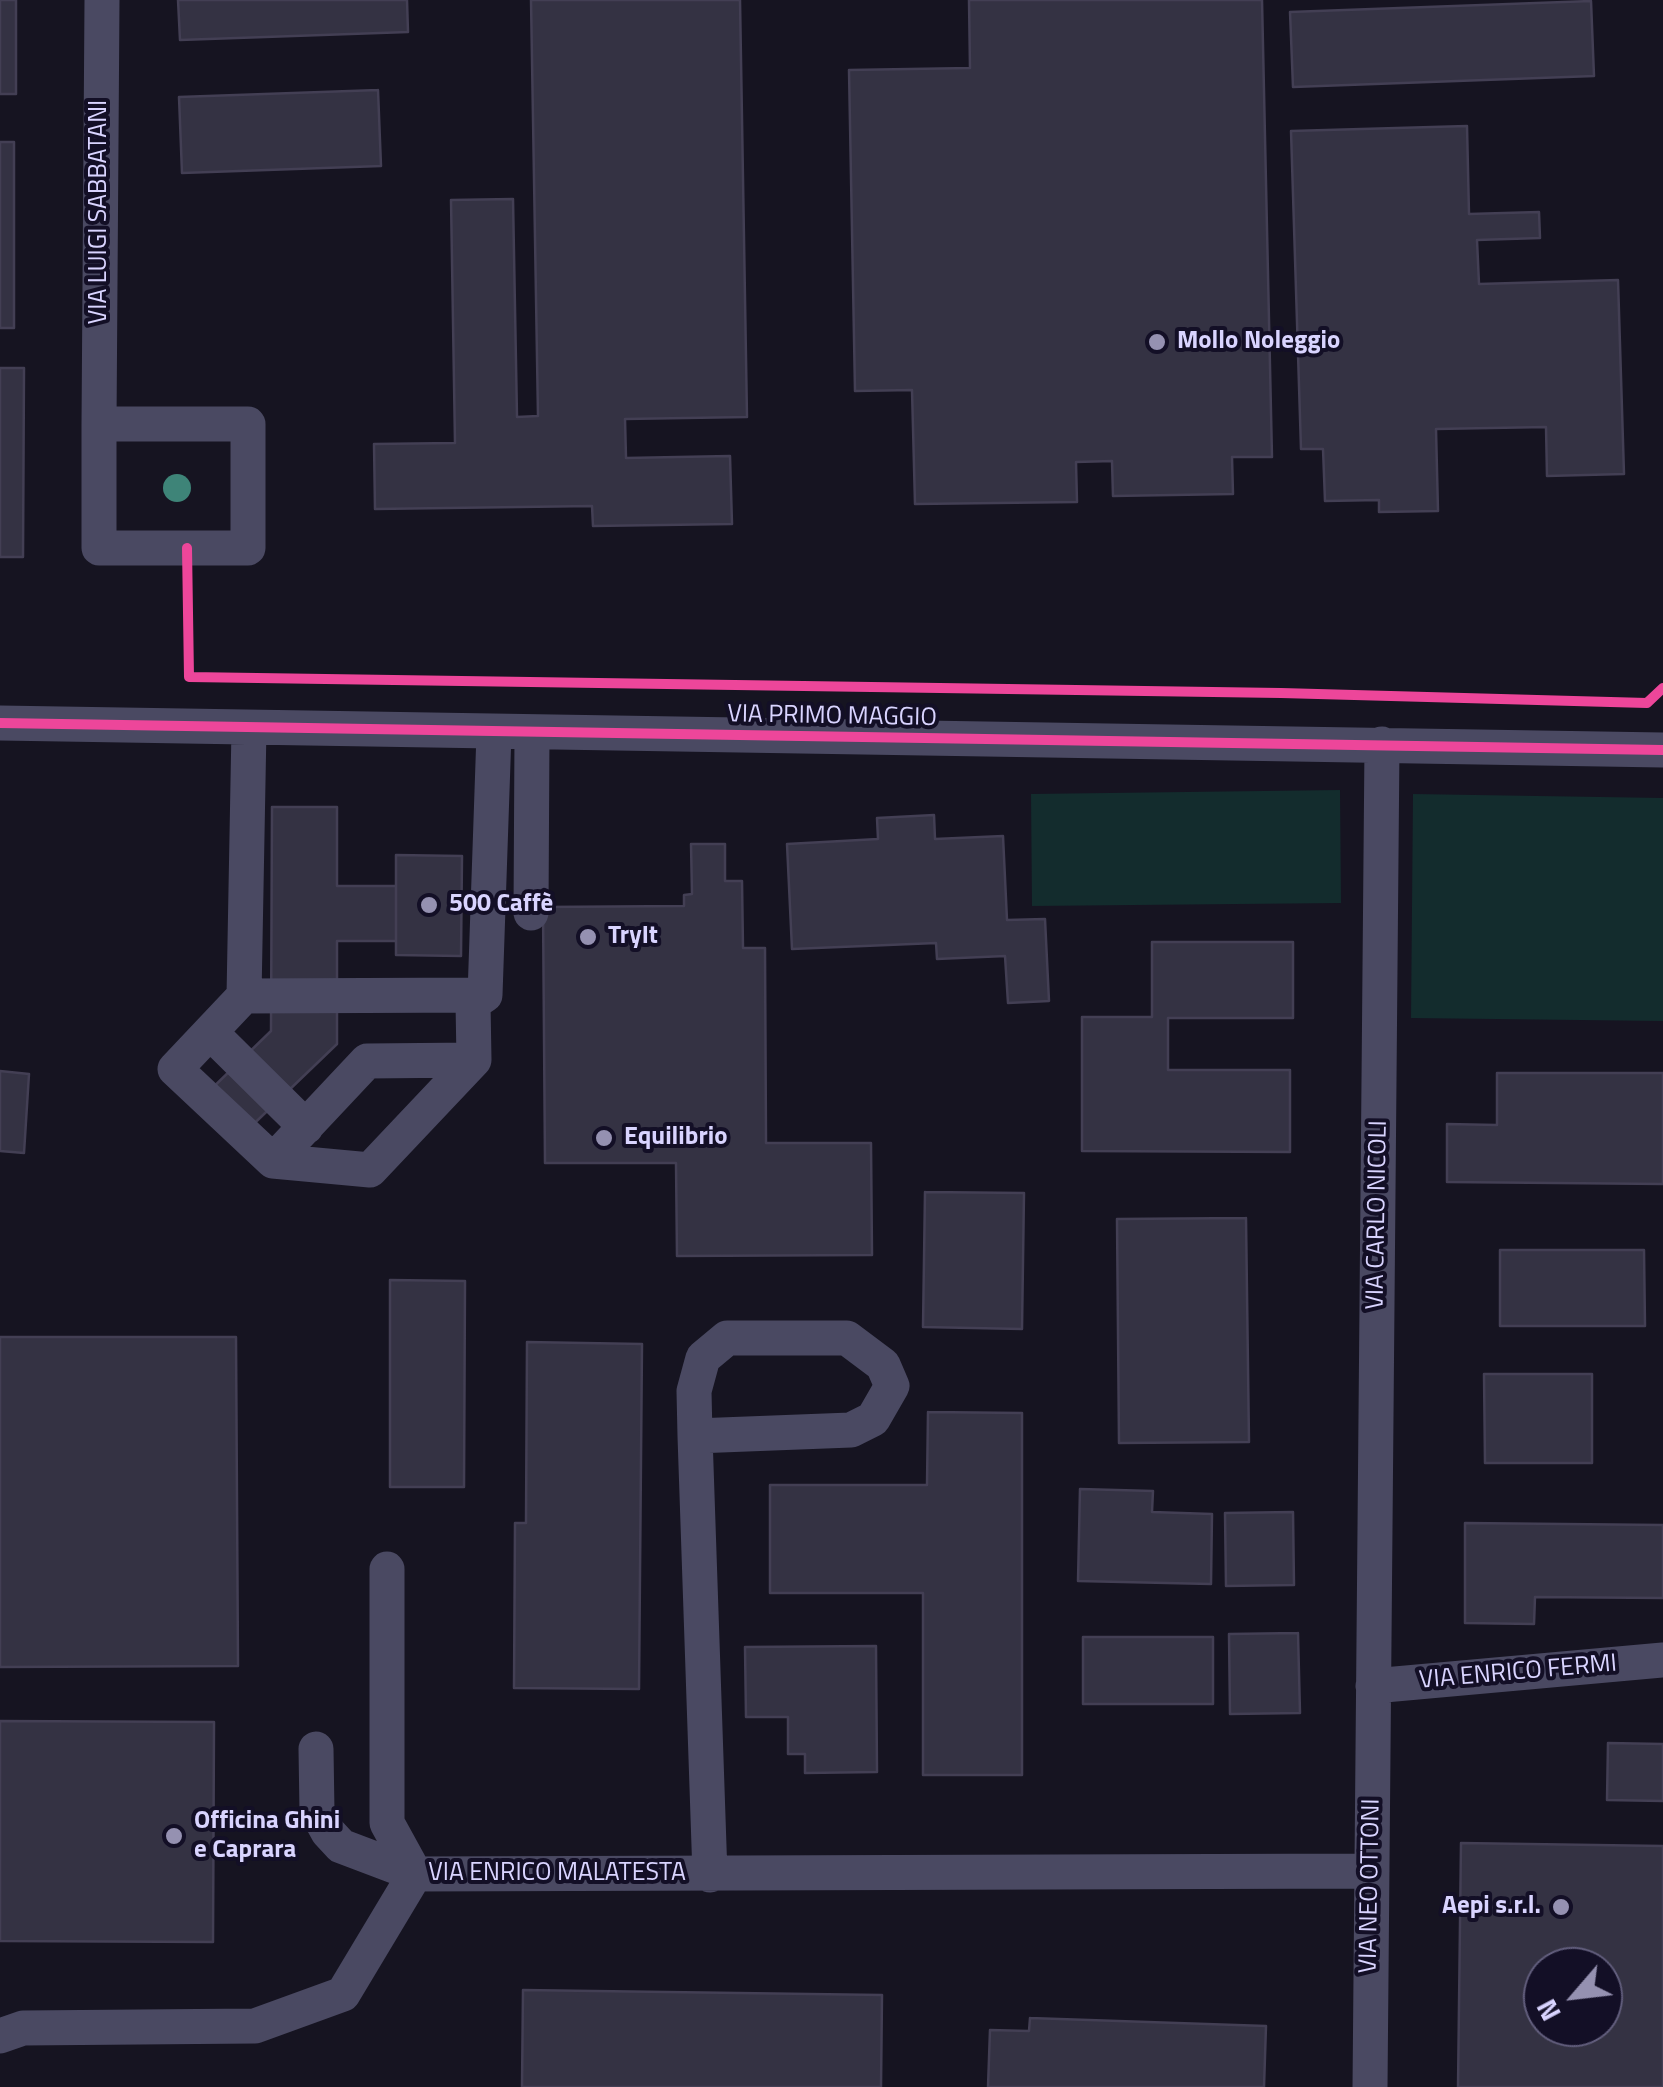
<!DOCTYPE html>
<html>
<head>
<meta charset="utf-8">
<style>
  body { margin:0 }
  #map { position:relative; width:1663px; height:2087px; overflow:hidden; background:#161421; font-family:"Titillium Web",sans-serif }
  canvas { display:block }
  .north { position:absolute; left:1523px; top:1947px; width:100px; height:100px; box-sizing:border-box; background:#130f26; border:2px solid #625e7d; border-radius:50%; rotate:242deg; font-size:28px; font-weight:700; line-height:40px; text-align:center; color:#d9d4ff }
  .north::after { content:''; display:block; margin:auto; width:35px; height:45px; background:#9591b1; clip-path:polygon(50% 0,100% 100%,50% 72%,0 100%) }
</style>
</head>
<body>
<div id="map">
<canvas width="1663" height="2087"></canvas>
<div class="north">N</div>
</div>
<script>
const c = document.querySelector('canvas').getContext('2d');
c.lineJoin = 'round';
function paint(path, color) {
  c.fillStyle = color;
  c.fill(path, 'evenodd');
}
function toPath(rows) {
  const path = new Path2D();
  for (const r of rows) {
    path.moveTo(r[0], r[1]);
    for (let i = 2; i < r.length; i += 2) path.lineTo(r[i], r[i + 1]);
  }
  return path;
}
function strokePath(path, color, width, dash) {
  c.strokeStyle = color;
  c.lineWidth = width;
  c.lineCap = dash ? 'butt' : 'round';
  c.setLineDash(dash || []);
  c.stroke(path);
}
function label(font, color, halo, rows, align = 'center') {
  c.font = font + ' "Titillium Web",sans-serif';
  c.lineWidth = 8;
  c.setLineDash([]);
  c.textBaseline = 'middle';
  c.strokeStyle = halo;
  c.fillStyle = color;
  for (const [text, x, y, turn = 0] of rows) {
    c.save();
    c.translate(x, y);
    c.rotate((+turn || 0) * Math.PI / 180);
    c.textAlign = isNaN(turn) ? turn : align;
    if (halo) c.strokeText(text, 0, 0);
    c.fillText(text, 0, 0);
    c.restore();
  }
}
const green = toPath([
  [1340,790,1341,903,1032,906,1031,794],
  [1413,794,1663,798,1663,1021,1411,1018]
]);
const building = toPath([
  [0,0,16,0,16,94,0,94,0,0],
  [178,0,407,0,408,32,180,40,178,0],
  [531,0,740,0,747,417,625,419,626,458,730,456,732,524,593,526,592,506,375,509,374,444,455,443,451,200,513,199,517,417,538,416,531,0],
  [969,0,1262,0,1272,457,1232,457,1233,494,1113,496,1112,461,1076,462,1077,502,915,504,912,390,855,391,849,70,970,68,969,0],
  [1591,1,1594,76,1293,87,1290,12,1591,1],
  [378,90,381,166,182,173,179,97,378,90],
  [1467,126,1469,214,1539,212,1540,238,1477,240,1479,284,1618,280,1624,474,1547,476,1546,427,1436,429,1438,511,1379,512,1379,500,1325,501,1323,449,1301,449,1291,131,1467,126],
  [0,142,14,142,14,328,0,328,0,142],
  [0,368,24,368,23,557,0,557,0,368],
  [272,807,337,807,337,886,396,886,396,941,337,941,337,1044,237,1140,199,1101,271,1031,272,807],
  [934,815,935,839,1003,836,1007,920,1045,919,1049,1001,1008,1003,1005,956,937,959,936,943,792,949,787,844,878,839,877,818,934,815],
  [691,844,725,844,725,881,742,881,743,948,765,948,766,1143,871,1143,872,1255,677,1256,676,1163,545,1163,543,907,684,906,684,895,692,894,691,844],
  [396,855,462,856,461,956,396,955,396,855],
  [1152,942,1293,942,1293,1018,1168,1018,1168,1070,1290,1070,1290,1152,1082,1151,1082,1017,1152,1017,1152,942],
  [0,1071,29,1074,24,1153,0,1151,0,1071],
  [1497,1073,1663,1073,1663,1184,1447,1182,1447,1124,1497,1125,1497,1073],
  [925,1192,1024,1193,1022,1329,923,1327,925,1192],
  [1246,1218,1249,1442,1119,1443,1117,1219,1246,1218],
  [1500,1250,1644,1250,1645,1326,1500,1326,1500,1250],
  [390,1280,465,1281,464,1487,390,1487,390,1280],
  [0,1337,236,1337,238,1666,0,1667,0,1337],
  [527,1342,642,1344,639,1689,514,1688,515,1523,526,1523,527,1342],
  [1484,1374,1592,1374,1592,1463,1485,1463,1484,1374],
  [928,1412,1022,1413,1022,1775,923,1775,923,1593,770,1593,770,1485,927,1485,928,1412],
  [1080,1489,1153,1491,1152,1512,1212,1514,1211,1584,1078,1581,1080,1489],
  [1293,1512,1294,1585,1226,1586,1225,1513,1293,1512],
  [1465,1523,1663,1525,1663,1598,1535,1597,1534,1624,1465,1623,1465,1523],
  [1298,1633,1300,1713,1230,1714,1229,1634,1298,1633],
  [1083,1637,1213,1637,1213,1704,1083,1704,1083,1637],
  [876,1646,877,1772,805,1773,805,1754,788,1754,788,1717,746,1717,745,1647,876,1646],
  [0,1721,214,1722,213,1942,0,1941,0,1721],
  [1608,1743,1663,1744,1663,1801,1607,1800,1608,1743],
  [1461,1843,1663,1846,1663,2087,1458,2087,1461,1843],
  [1543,1967,1603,1967,1603,2027,1543,2027,1543,1967],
  [523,1990,882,1995,881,2087,522,2087,523,1990],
  [1030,2018,1266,2026,1264,2087,988,2087,990,2030,1029,2031,1030,2018]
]);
const minor = toPath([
  [99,424,248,424,248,548,99,548,99,424],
  [99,424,102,0],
  [0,723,1663,750],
  [249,728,244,996,175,1069,273,1161,370,1170,474,1060,473,1003,485,995,494,733],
  [531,913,532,733],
  [244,996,485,995],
  [210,1032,306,1127],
  [273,1161,367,1061,474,1060],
  [695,1436,851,1430,873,1419,892,1386,883,1365,847,1338,727,1338,703,1358,694,1391,695,1436,710,1875],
  [387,1569,387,1823,415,1874],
  [1373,1686,1663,1660],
  [316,1749,317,1812,328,1832,341,1846,415,1874],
  [0,2036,23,2028,255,2026,343,1994,415,1874,1372,1871],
  [1370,2087,1382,744]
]);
const cycleway = toPath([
  [187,548,189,677,1281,693,1647,703,1663,688],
  [0,723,1663,750]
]);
const trees = [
  [177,488]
];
const markers = [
  [1157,342,10,"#9591b1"],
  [429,905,10,"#9591b1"],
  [588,937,10,"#9591b1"],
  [604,1138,10,"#9591b1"],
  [174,1836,10,"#9591b1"],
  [1561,1907,10,"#9591b1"]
];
const streetNames = [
  ["VIA LUIGI SABBATANI",100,212,-90],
  ["VIA PRIMO MAGGIO",832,717,1],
  ["VIA CARLO NICOLI",1378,1215,-89],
  ["VIA ENRICO FERMI",1518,1673,-5],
  ["VIA ENRICO MALATESTA",557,1874],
  ["VIA NEO OTTONI",1371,1886,-89]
];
const poiNames = [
  ["Mollo Noleggio",1177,342],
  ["500 Caffè",449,905],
  ["TryIt",608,937],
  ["Equilibrio",624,1138],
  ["Officina Ghini",194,1822],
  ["e Caprara",194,1851],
  ["Aepi s.r.l.",1541,1907,"right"]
];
paint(green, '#132c2d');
paint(building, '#343243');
strokePath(building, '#433f54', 2.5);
strokePath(minor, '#4a4962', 35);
strokePath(cycleway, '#ed469a', 10);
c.fillStyle = '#3e8478';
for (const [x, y] of trees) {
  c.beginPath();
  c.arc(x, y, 14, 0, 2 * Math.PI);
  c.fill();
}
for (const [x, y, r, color] of markers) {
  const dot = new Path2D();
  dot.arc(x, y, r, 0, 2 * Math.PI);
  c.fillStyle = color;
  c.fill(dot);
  strokePath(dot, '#130f26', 4);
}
label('25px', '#d9d4ff', '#130f26', streetNames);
label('bold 25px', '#d9d4ff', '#130f26', poiNames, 'left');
</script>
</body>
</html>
